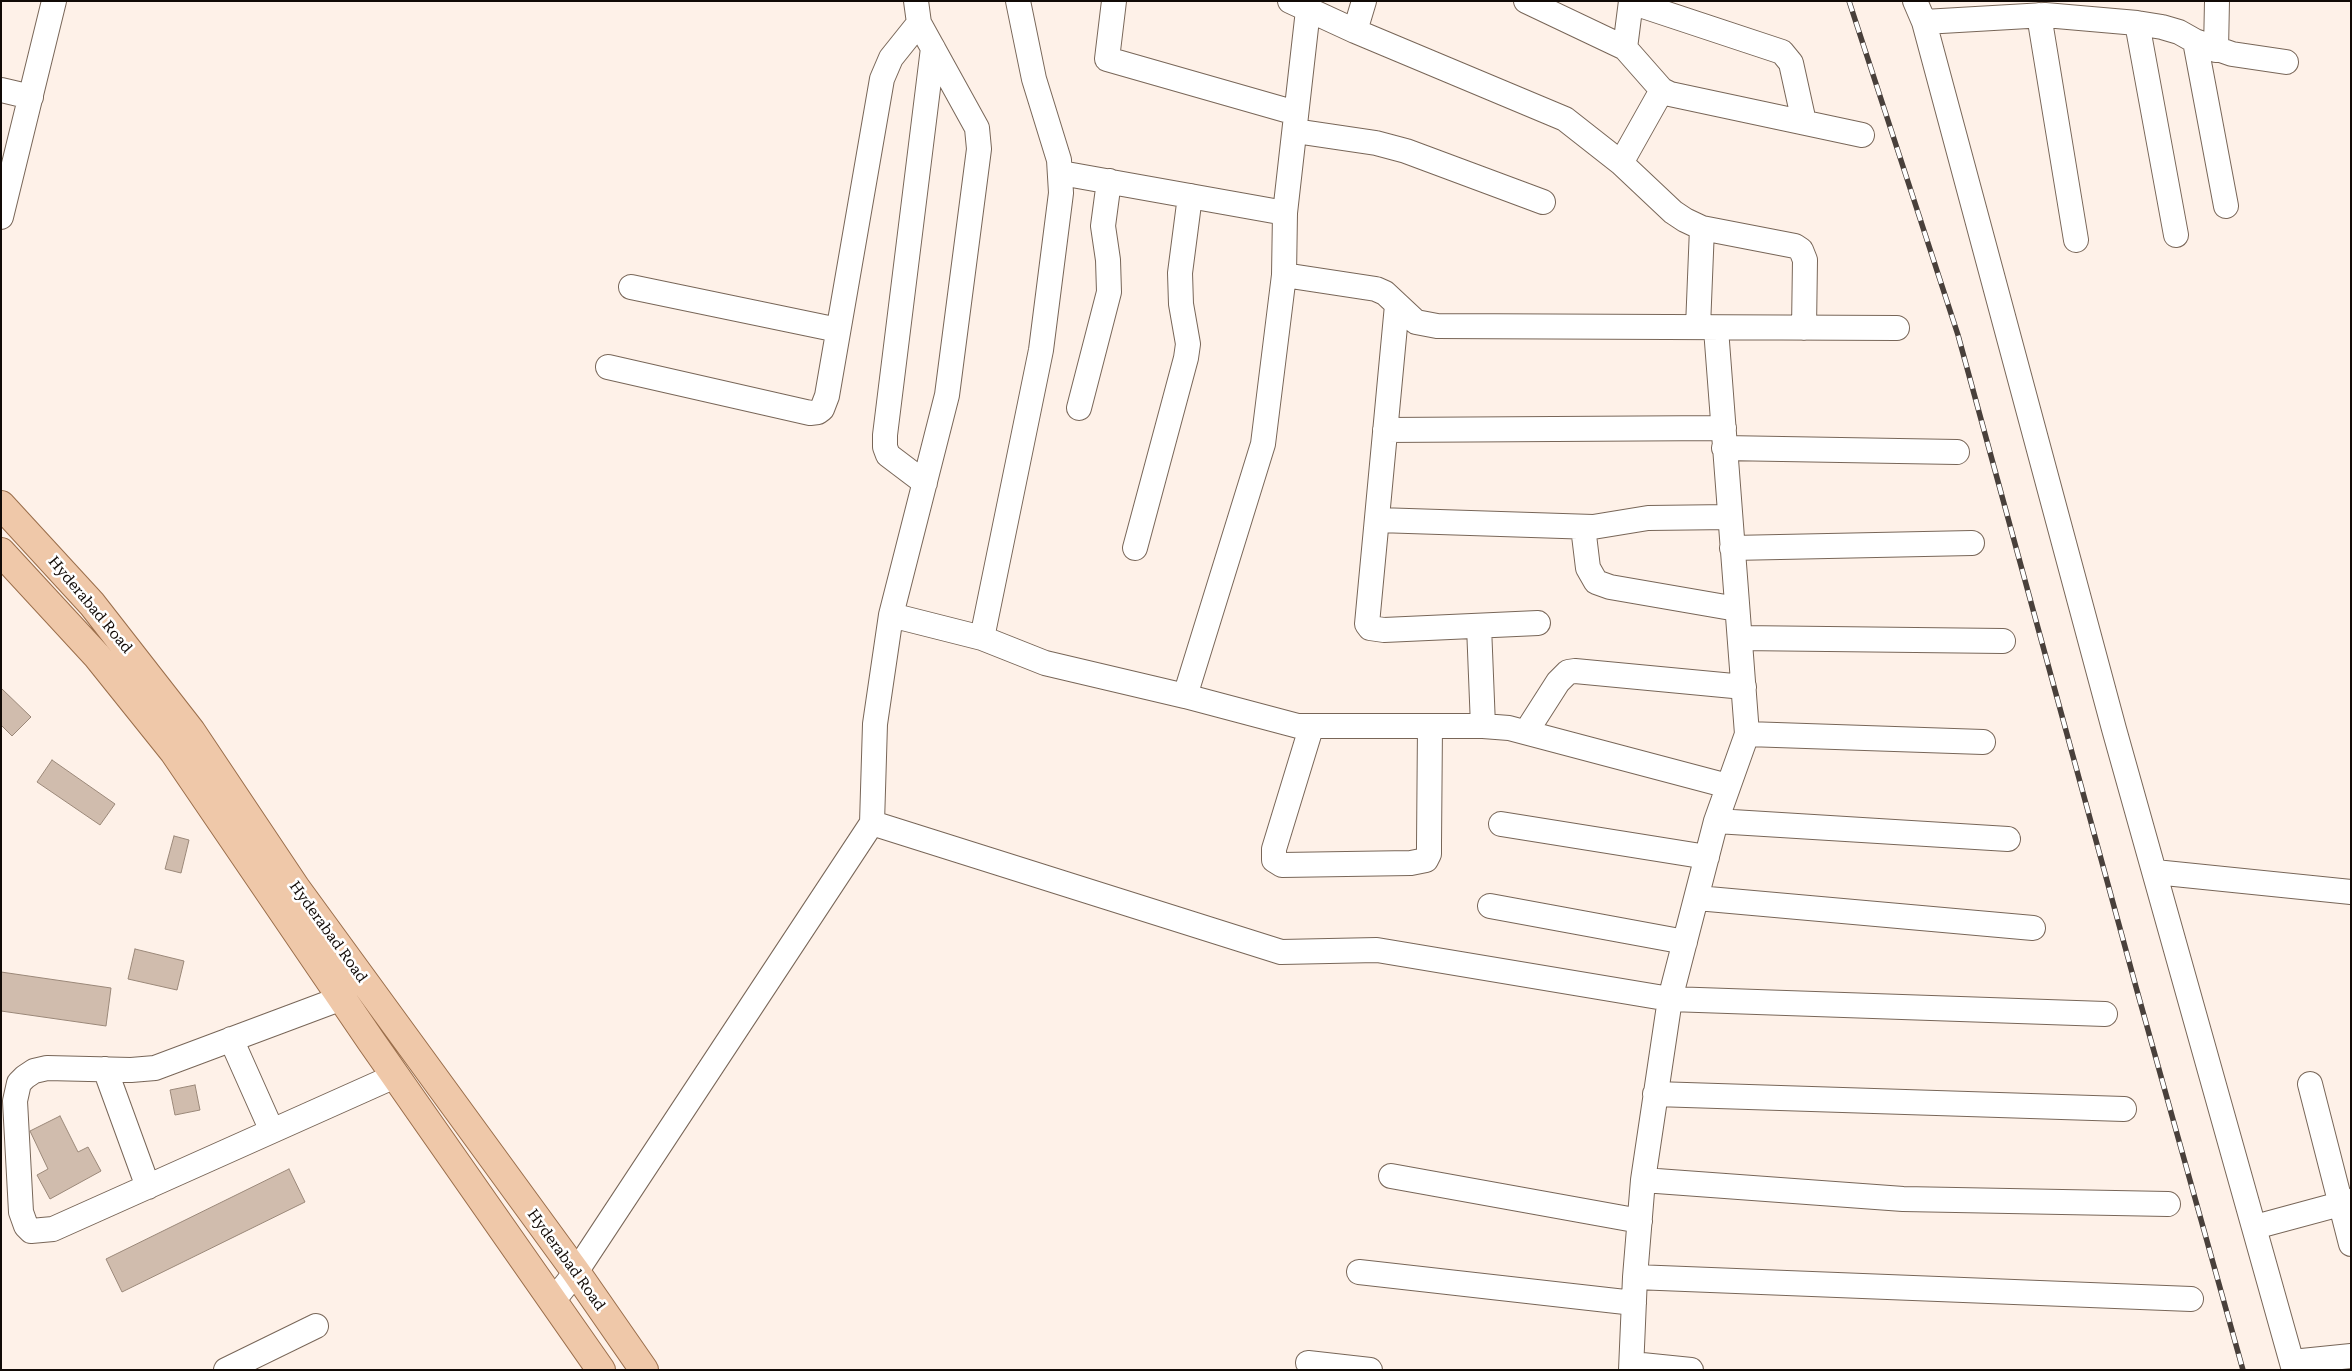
<!DOCTYPE html>
<html>
<head>
<meta charset="utf-8">
<style>
  body { margin:0 }
  #map { position:relative; width:2352px; height:1371px; overflow:hidden; background:#fef1e8; font-family:"Roboto Serif",serif }
  canvas { display:block }
  .frame { position:absolute; inset:0; border:2px solid #110a06; pointer-events:none }
</style>
</head>
<body>
<div id="map">
<canvas width="2352" height="1371"></canvas>
<div class="frame"></div>
</div>
<script>
const c = document.querySelector('canvas').getContext('2d');
c.lineJoin = 'round';
function paint(path, color) {
  c.fillStyle = color;
  c.fill(path, 'evenodd');
}
function toPath(rows) {
  const path = new Path2D();
  for (const r of rows) {
    path.moveTo(r[0], r[1]);
    for (let i = 2; i < r.length; i += 2) path.lineTo(r[i], r[i + 1]);
  }
  return path;
}
function strokePath(path, color, width, dash) {
  c.strokeStyle = color;
  c.lineWidth = width;
  c.lineCap = dash ? 'butt' : 'round';
  c.setLineDash(dash || []);
  c.stroke(path);
}
function label(font, color, halo, rows, align = 'center') {
  c.font = font + ' "Roboto Serif",serif';
  c.lineWidth = 5;
  c.setLineDash([]);
  c.textBaseline = 'middle';
  c.strokeStyle = halo;
  c.fillStyle = color;
  for (const [text, x, y, turn = 0] of rows) {
    c.save();
    c.translate(x, y);
    c.rotate((+turn || 0) * Math.PI / 180);
    c.textAlign = isNaN(turn) ? turn : align;
    if (halo) c.strokeText(text, 0, 0);
    c.fillText(text, 0, 0);
    c.restore();
  }
}
const building = toPath([
  [1,688,31,717,12,736,1,725,1,688],
  [52,760,115,804,100,825,37,782,52,760],
  [174,836,189,840,181,873,165,869,174,836],
  [135,949,184,961,177,990,128,979,135,949],
  [1,972,111,988,106,1026,1,1011,1,972],
  [195,1085,200,1110,175,1115,170,1090,195,1085],
  [60,1116,78,1152,88,1147,101,1171,50,1199,37,1175,48,1169,30,1131,60,1116],
  [289,1169,305,1202,122,1292,106,1259,289,1169]
]);
const minor = toPath([
  [1114,1,1107,59,1296,113],
  [1290,1,1355,31,1565,119,1621,163,1673,212,1685,220,1702,228,1795,246,1801,250,1805,260,1804,328],
  [1526,1,1625,48,1662,90,1670,94,1862,135],
  [1915,1,1924,22,2114,729,2294,1370],
  [1631,2,1782,52,1791,63,1804,122],
  [2039,15,2076,240],
  [1924,22,2045,15,2137,23,2162,27,2179,32,2195,41,2232,54,2286,62],
  [2137,23,2176,235],
  [1355,31,1364,1],
  [2195,41,2226,206],
  [1625,48,1631,1],
  [2216,50,2217,1],
  [1,90,31,97],
  [1295,131,1376,143,1406,151,1543,202],
  [1621,163,1662,90],
  [1061,173,1285,213],
  [1,217,54,1],
  [1284,275,1376,289,1385,293,1416,322,1437,326,1897,328],
  [631,287,838,330],
  [1397,305,1367,624,1370,628,1384,630,1538,623],
  [1698,327,1702,228],
  [1716,329,1747,734,1716,821,1670,999,2105,1014],
  [608,367,810,413,818,412,822,409,827,396,882,79,891,58,919,23],
  [1079,408,1109,292,1108,260,1103,226,1109,181],
  [1385,430,1724,428],
  [1724,448,1957,452],
  [925,483,888,455,885,447,885,435,933,48],
  [1378,520,1593,527,1648,518,1730,517],
  [1583,527,1588,568,1596,582,1610,587,1737,609],
  [1135,548,1186,358,1188,344,1181,304,1180,273,1190,196],
  [1732,548,1972,543],
  [891,615,982,638,1045,663,1185,696,1298,726,1483,726,1509,728,1728,786],
  [1479,626,1483,726],
  [982,638,1041,350,1061,193,1059,160,1034,79,1018,1],
  [1740,638,2003,641],
  [1185,696,1263,444,1284,275,1285,213,1308,10],
  [1311,728,1274,849,1274,860,1282,865,1411,863,1426,860,1429,854,1429,844,1430,726],
  [1526,732,1558,682,1568,672,1575,671,1744,687],
  [1747,734,1983,742],
  [1716,821,2008,839],
  [872,823,1281,952,1377,950,1670,999,1643,1180,1635,1277,1631,1370],
  [1501,824,1707,857],
  [2155,872,2351,892],
  [1697,898,2033,928],
  [1490,906,1685,942],
  [342,998,155,1068,131,1070,47,1068,34,1071,25,1077,19,1083,15,1101,21,1212,26,1226,31,1231,53,1229,395,1076],
  [231,1039,272,1131],
  [105,1069,148,1187],
  [2310,1084,2351,1244],
  [1655,1094,2124,1109],
  [1391,1176,1640,1221],
  [1643,1180,1903,1199,2168,1204],
  [2255,1227,2351,1201],
  [1359,1272,1634,1303],
  [1635,1277,2191,1299],
  [553,1301,576,1272,872,823,875,724,891,615,947,395,979,149,977,128,919,23,916,1],
  [2292,1362,2351,1356],
  [1308,1363,1370,1370],
  [1632,1364,1691,1370],
  [226,1370,316,1326]
]);
const major = toPath([
  [1,505,92,604,191,731,296,888,576,1272,644,1370],
  [1,552,97,656,174,752,371,1041,601,1370]
]);
const rail = toPath([
  [1849,1,1958,335,2136,987,2243,1370]
]);
const streetNames = [
  ["Hyderabad Road",90,605,50],
  ["Hyderabad Road",328,932,54],
  ["Hyderabad Road",566,1260,54]
];
paint(building, '#d0bcad');
strokePath(building, '#9b8879', 1);
strokePath(minor, '#786658', 26);
strokePath(major, '#9a6e4b', 30);
strokePath(minor, '#fff', 24);
strokePath(major, '#efc8a9', 28);
strokePath(rail, '#49403b', 5.5);
strokePath(rail, '#fff', 4, [11]);
label('15px', '#110a06', '#fff', streetNames);
</script>
</body>
</html>
